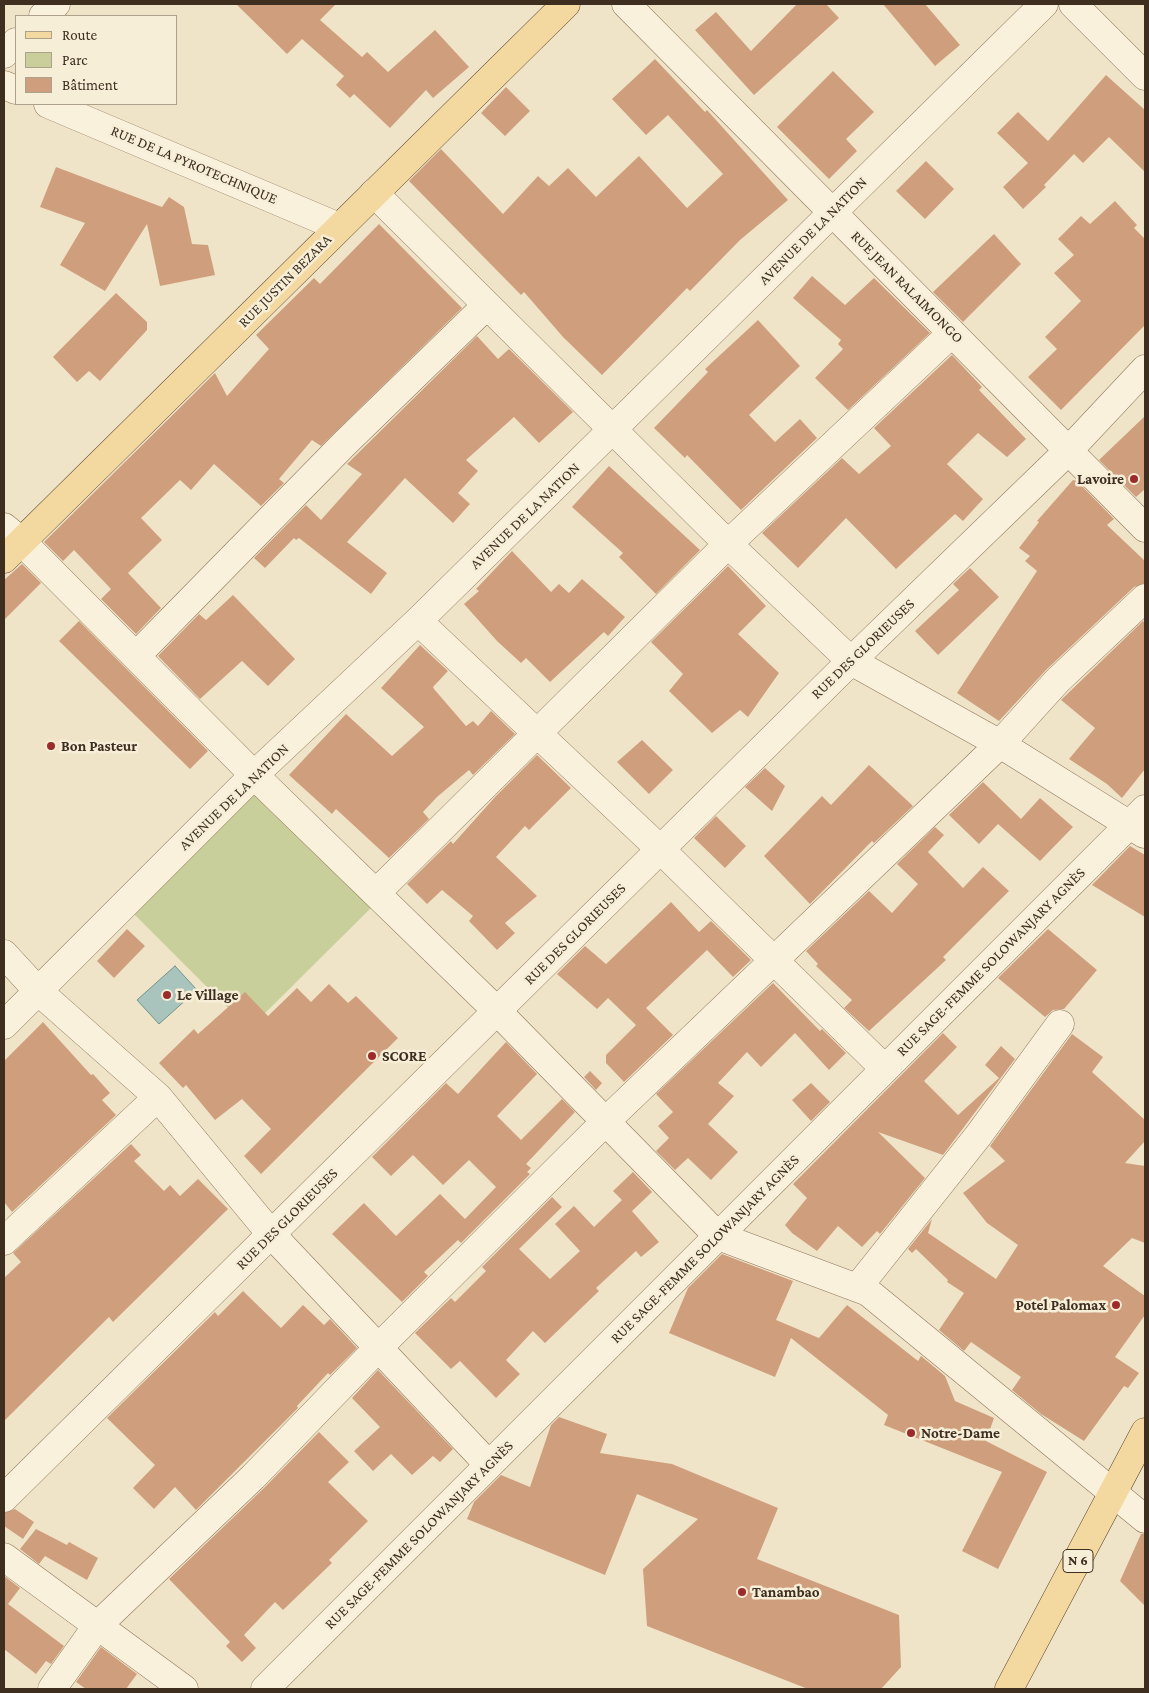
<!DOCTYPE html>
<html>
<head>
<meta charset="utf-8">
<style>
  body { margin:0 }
  #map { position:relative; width:1149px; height:1693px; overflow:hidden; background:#f0e4c8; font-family:"Crimson Pro",serif }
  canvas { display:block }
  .frame { position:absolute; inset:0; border:5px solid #3d2e20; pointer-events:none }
  .legend { position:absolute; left:15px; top:15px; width:162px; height:90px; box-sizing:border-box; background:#f7eed8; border:1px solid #ada18e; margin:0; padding:6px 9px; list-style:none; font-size:15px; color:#3d2e20 }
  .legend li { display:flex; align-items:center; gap:10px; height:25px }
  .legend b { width:25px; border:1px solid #ada18e }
</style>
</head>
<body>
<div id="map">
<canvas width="1149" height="1693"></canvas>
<div class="frame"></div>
<ul class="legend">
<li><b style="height:6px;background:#f3d9a0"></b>Route</li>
<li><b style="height:14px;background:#c9cf9b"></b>Parc</li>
<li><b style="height:14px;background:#cf9f7d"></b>Bâtiment</li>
</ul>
</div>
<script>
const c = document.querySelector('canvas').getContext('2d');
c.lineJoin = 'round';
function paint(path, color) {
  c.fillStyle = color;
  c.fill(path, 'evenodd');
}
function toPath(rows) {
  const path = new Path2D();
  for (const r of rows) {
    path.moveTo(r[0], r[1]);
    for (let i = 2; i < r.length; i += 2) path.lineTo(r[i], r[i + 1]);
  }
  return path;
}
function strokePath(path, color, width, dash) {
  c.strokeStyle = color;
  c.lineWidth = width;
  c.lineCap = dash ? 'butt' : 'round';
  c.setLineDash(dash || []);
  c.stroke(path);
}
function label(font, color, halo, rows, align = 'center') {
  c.font = font + ' "Crimson Pro",serif';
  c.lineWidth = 5;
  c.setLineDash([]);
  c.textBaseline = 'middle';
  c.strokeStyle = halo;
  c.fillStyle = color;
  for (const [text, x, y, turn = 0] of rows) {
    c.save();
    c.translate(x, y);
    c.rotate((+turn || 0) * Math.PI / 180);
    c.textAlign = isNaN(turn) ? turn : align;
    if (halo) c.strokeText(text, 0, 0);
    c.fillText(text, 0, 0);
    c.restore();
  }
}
const green = toPath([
  [256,785,375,904,249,1029,130,910]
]);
const water = toPath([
  [175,966,197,990,159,1024,137,1000,175,966]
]);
const building = toPath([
  [236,4,336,4,320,20,362,57,367,52,388,72,435,30,469,67,433,98,426,90,390,128,354,94,350,98,336,85,344,76,302,39,287,54],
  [797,4,826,4,839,18,754,95,695,30,716,12,751,51],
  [883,4,925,4,960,45,935,66],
  [655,59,705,112,707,110,788,200,740,240,690,291,687,288,602,375,563,337,524,292,521,295,409,181,441,149,503,214,538,176,549,186,568,168,596,197,639,156,687,208,723,174,668,115,646,135,612,99],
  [833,71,874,112,846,139,857,151,829,179,777,127],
  [1106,75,1145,110,1145,172,1109,137,1083,163,1074,154,1044,185,1046,187,1023,209,1003,187,1028,163,997,133,1018,112,1048,141],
  [506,87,530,111,505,136,481,113],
  [926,161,954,189,925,219,896,191],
  [56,167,162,207,169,197,184,207,192,244,208,245,215,275,160,286,147,224,105,291,60,265,85,223,40,207],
  [1115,201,1137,225,1134,228,1145,239,1145,325,1061,410,1028,377,1057,349,1045,337,1081,301,1054,273,1074,255,1058,239,1081,216,1090,224],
  [379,224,462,308,321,446,312,440,279,479,284,483,261,506,214,464,191,490,180,480,141,518,162,540,128,573,161,608,136,634,101,599,111,589,74,550,63,561,44,542,215,373,227,396,269,349,256,335,314,278,320,284],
  [994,234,1021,264,963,322,933,292],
  [812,276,845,305,874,278,930,333,848,410,815,378,843,349,838,344,841,340,793,298],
  [116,293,147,322,147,330,100,381,89,371,77,382,53,357],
  [758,320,800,366,749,415,775,442,800,419,817,438,741,510,687,455,685,458,654,428,708,372,705,369],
  [477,336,498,359,509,349,573,412,539,443,514,417,466,460,478,471,458,493,470,504,453,523,405,478,347,542,387,573,371,594,299,538,296,540,294,538,265,568,254,558,306,505,321,520,362,474,347,464],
  [952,355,982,387,979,390,1026,439,1007,457,978,433,947,464,983,499,963,521,955,514,896,569,846,518,798,568,762,533,842,458,859,474,891,446,874,428],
  [1145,416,1145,489,1136,497,1099,460],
  [609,466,700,550,656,594,619,557,623,553,572,507],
  [1073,480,1077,481,1114,519,1107,525,1145,561,1145,583,1134,587,1046,670,999,721,957,693,1037,571,1025,561,1030,556,1019,548,1039,522,1037,521],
  [512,551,551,592,559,584,569,593,582,579,625,617,608,636,604,632,550,682,526,658,521,663,497,641,464,604,479,591,476,589],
  [22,564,41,583,4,620,4,580],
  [728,566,766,606,738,634,779,673,748,717,740,710,712,733,669,691,683,674,651,642],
  [970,568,999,597,938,655,915,631,959,590,953,584],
  [233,595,295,659,268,686,242,661,200,699,158,656,199,614,206,620],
  [79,621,208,751,190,769,59,641],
  [1143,621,1145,623,1145,769,1122,798,1107,784,1069,759,1095,728,1061,700],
  [420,645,448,671,433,687,434,689,466,726,473,721,478,726,491,711,515,734,473,775,469,770,437,797,423,812,429,819,389,858,336,809,332,814,289,775,346,714,392,756,424,727,381,688],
  [642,740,673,770,649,794,617,762],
  [537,755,571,788,529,830,525,826,496,857,537,896,505,923,515,933,497,950,469,921,473,916,442,890,427,904,407,884,451,841,453,844,495,797],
  [869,765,913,806,874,843,872,841,810,904,764,856,822,796,831,805],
  [765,768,785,786,772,811,745,787],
  [983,782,1021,819,1040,798,1073,827,1040,861,998,824,979,844,949,815],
  [716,816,746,846,725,868,694,838],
  [935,827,944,835,928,852,963,888,983,867,1009,891,943,957,946,960,869,1031,844,1008,852,1000,816,966,818,964,806,951,869,891,892,913,918,884,897,864],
  [1130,846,1145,855,1145,917,1092,885],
  [671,902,699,932,711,921,751,960,733,977,707,950,646,1008,673,1035,624,1082,606,1063,606,1055,636,1025,608,998,597,1009,557,974,585,946,606,964],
  [127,929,145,946,114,978,97,961],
  [1048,929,1097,970,1064,1009,1053,1010,1045,1017,998,978],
  [773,983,820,1031,822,1029,846,1053,829,1070,795,1033,761,1067,747,1052,718,1083,734,1096,708,1124,738,1152,711,1180,688,1158,675,1170,656,1151,669,1138,658,1126,673,1112,656,1094],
  [329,984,348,1003,356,996,398,1038,261,1174,244,1156,271,1129,242,1099,215,1120,186,1085,183,1088,159,1063,194,1029,198,1034,245,992,268,1016,297,988,311,1002],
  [43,1022,91,1075,93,1074,110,1093,102,1100,116,1115,12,1212,4,1202,4,1061],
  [943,1033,957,1047,924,1081,958,1115,999,1078,985,1065,1001,1046,1015,1059,943,1155,878,1132,925,1178,880,1234,877,1231,862,1247,838,1226,817,1251,792,1233,785,1225,807,1198,793,1184],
  [1072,1034,1103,1057,1092,1072,1145,1120,1145,1141,1125,1163,1145,1166,1145,1243,1132,1238,1103,1266,1145,1296,1145,1315,1115,1357,1139,1373,1128,1388,1124,1386,1084,1441,1041,1414,1012,1390,1021,1377,971,1342,964,1351,939,1330,964,1293,947,1282,948,1280,916,1249,912,1253,908,1249,932,1219,928,1233,996,1279,1018,1245,987,1223,963,1193,1005,1161,990,1146],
  [506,1042,537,1074,497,1116,521,1140,562,1099,575,1112,526,1164,531,1168,527,1172,530,1174,461,1243,458,1240,424,1272,428,1276,402,1302,332,1234,364,1203,396,1236,440,1194,465,1219,496,1187,469,1160,443,1185,413,1155,391,1176,372,1157,446,1083,458,1094],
  [590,1071,602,1083,596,1090,584,1077],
  [811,1083,830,1102,811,1121,792,1100],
  [131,1144,141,1155,134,1161,164,1191,170,1185,180,1196,198,1179,228,1209,113,1322,109,1317,4,1421,4,1278,21,1262,13,1253],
  [633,1172,652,1192,632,1211,625,1203,659,1242,641,1257,636,1251,596,1288,599,1291,545,1343,533,1331,506,1360,520,1374,496,1398,460,1361,451,1369,415,1333,451,1298,455,1302,486,1271,482,1267,552,1197,562,1207,519,1249,550,1279,580,1251,555,1224,574,1206,594,1227,622,1200,613,1191],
  [722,1254,793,1281,776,1320,819,1338,847,1305,918,1361,921,1356,945,1376,955,1401,994,1418,986,1441,1047,1472,998,1569,962,1551,1002,1472,884,1425,888,1415,791,1338,775,1377,669,1333,688,1288],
  [243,1291,281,1328,303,1305,324,1325,330,1319,357,1348,330,1375,328,1373,297,1406,298,1408,196,1510,175,1487,154,1509,133,1488,155,1465,107,1418,215,1312,218,1316],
  [378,1370,453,1449,440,1462,433,1456,412,1475,391,1454,373,1471,354,1451,380,1427,352,1398],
  [559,1417,607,1434,600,1453,672,1464,778,1508,757,1559,899,1615,901,1667,881,1689,808,1689,647,1626,643,1569,698,1519,637,1494,605,1575,467,1519,474,1502,501,1475,530,1487,551,1425],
  [319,1432,349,1462,328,1482,368,1521,329,1560,332,1563,283,1610,275,1602,244,1635,256,1648,242,1662,226,1646,230,1642,169,1579,264,1488],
  [15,1509,34,1522,23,1539,4,1526,4,1513],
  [36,1529,67,1545,69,1542,98,1558,87,1580,45,1556,39,1564,20,1549],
  [1141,1534,1145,1534,1145,1606,1120,1581],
  [4,1576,20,1588,8,1604,64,1646,51,1664,46,1661,36,1674,4,1649],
  [101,1647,137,1674,126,1689,86,1689,76,1682]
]);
const minor = toPath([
  [626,4,1145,528],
  [1073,4,1145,76],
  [43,16,56,4],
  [4,54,16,42],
  [4,85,16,90],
  [48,104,339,227],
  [374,193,728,544,851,661,1000,744,1144,834],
  [4,527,21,541,254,775,497,1011,718,1236,868,1292,1145,1519],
  [418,621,661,850,885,1069],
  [136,656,345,443,486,306],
  [376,893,728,544,952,333],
  [4,954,38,991,158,1097,271,1234,489,1465],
  [4,1025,254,775,418,621,1044,4],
  [4,1241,158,1097],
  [858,1287,978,1136,1060,1024],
  [4,1498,851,661,1069,450,1145,369],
  [4,1557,184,1689],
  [52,1689,97,1626,253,1477,378,1348,606,1121,1000,744,1057,681,1145,598],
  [265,1689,1145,809]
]);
const major = toPath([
  [4,559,566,4],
  [1009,1689,1145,1432]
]);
const markers = [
  [1134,479,5,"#9e2a2b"],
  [51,746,5,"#9e2a2b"],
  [167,995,5,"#9e2a2b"],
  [372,1056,5,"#9e2a2b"],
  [1116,1305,5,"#9e2a2b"],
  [911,1433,5,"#9e2a2b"],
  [742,1592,5,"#9e2a2b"]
];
const shields = [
  [1078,1561,30]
];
const shieldNames = [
  ["N 6",1078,1561]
];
const streetNames = [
  ["RUE DE LA PYROTECHNIQUE",194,165,23],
  ["AVENUE DE LA NATION",813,231,-45],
  ["RUE JUSTIN BEZARA",285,281,-45],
  ["RUE JEAN RALAIMONGO",907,287,45],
  ["AVENUE DE LA NATION",525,516,-44],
  ["RUE DES GLORIEUSES",863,649,-44],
  ["AVENUE DE LA NATION",234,797,-44],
  ["RUE DES GLORIEUSES",575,934,-45],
  ["RUE SAGE-FEMME SOLOWANJARY AGNÈS",991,962,-45],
  ["RUE DES GLORIEUSES",287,1219,-45],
  ["RUE SAGE-FEMME SOLOWANJARY AGNÈS",705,1249,-45],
  ["RUE SAGE-FEMME SOLOWANJARY AGNÈS",419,1535,-45]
];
const poiNames = [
  ["Lavoire",1124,479,"right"],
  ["Bon Pasteur",61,746],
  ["Le Village",177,995],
  ["SCORE",382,1056],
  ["Potel Palomax",1106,1305,"right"],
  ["Notre-Dame",921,1433],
  ["Tanambao",752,1592]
];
paint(green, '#c9cf9b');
paint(water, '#a9c4bc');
strokePath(water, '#6f938a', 1);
paint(building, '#cf9f7d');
strokePath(minor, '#8d765c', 29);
strokePath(major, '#5b4430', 29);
strokePath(minor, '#faf1dc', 28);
strokePath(major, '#f3d9a0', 28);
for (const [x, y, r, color] of markers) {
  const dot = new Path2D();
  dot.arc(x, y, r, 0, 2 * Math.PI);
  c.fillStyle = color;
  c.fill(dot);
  strokePath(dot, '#f7eed8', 2);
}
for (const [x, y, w] of shields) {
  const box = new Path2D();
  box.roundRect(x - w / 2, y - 11.5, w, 23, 4);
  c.fillStyle = '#f7eed8';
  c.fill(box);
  strokePath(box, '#3d2e20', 1);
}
label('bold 14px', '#3d2e20', null, shieldNames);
label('15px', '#3d2e20', '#f7eed8', streetNames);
label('bold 15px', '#3d2e20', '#f7eed8', poiNames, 'left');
</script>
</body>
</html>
